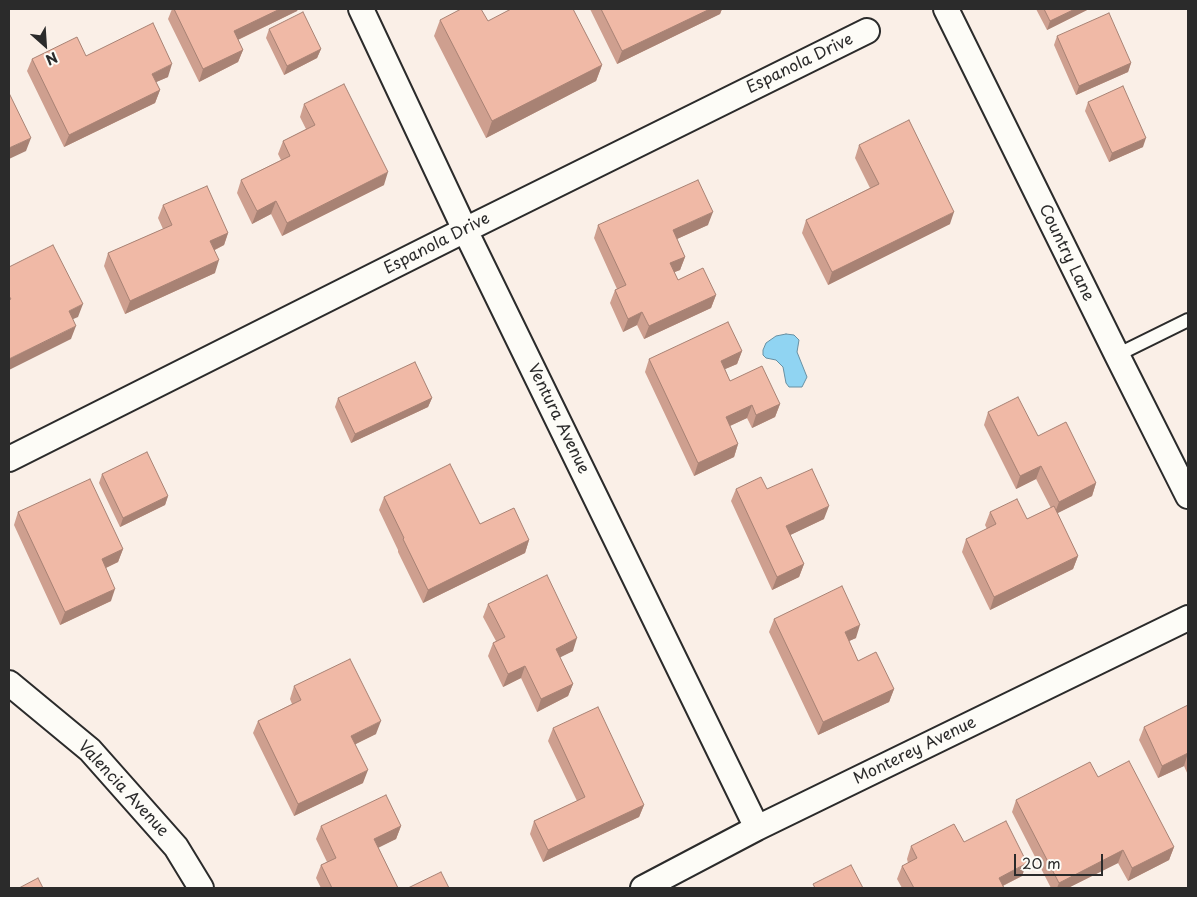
<!DOCTYPE html>
<html>
<head>
<meta charset="utf-8">
<style>
  body { margin:0 }
  #map { position:relative; width:1197px; height:897px; overflow:hidden; background:#faefe7; font-family:"Playpen Sans",sans-serif }
  canvas { display:block }
  .frame { position:absolute; inset:0; border:10px solid #2b2b2b; pointer-events:none }
  .north { position:absolute; left:20px; top:20px; width:50px; height:50px; -webkit-text-stroke:4px #fdfcf7; paint-order:stroke; rotate:154deg; font-size:14px; font-weight:700; line-height:20px; text-align:center; color:#2b2b2b }
  .north::after { content:''; display:block; margin:auto; width:18px; height:22px; background:#2b2b2b; clip-path:polygon(50% 0,100% 100%,50% 72%,0 100%) }
  .scale { position:absolute; left:1014px; top:854px; width:89px; height:22px; box-sizing:border-box; border:2px solid #2b2b2b; border-top:0; padding-left:6px; font-size:15px; line-height:18px; white-space:nowrap; color:#2b2b2b; -webkit-text-stroke:4px #fdfcf7; paint-order:stroke }
</style>
</head>
<body>
<div id="map">
<canvas width="1197" height="897"></canvas>
<div class="frame"></div>
<div class="north">N</div>
<div class="scale">20 m</div>
</div>
<script>
const c = document.querySelector('canvas').getContext('2d');
c.lineJoin = 'round';
function paint(path, color) {
  c.fillStyle = color;
  c.fill(path, 'evenodd');
}
function toPath(rows) {
  const path = new Path2D();
  for (const r of rows) {
    path.moveTo(r[0], r[1]);
    for (let i = 2; i < r.length; i += 2) path.lineTo(r[i], r[i + 1]);
  }
  return path;
}
function strokePath(path, color, width, dash) {
  c.strokeStyle = color;
  c.lineWidth = width;
  c.lineCap = dash ? 'butt' : 'round';
  c.setLineDash(dash || []);
  c.stroke(path);
}
function label(font, color, halo, rows, align = 'center') {
  c.font = font + ' "Playpen Sans",sans-serif';
  c.lineWidth = 4;
  c.setLineDash([]);
  c.textBaseline = 'middle';
  c.strokeStyle = halo;
  c.fillStyle = color;
  for (const [text, x, y, turn = 0] of rows) {
    c.save();
    c.translate(x, y);
    c.rotate((+turn || 0) * Math.PI / 180);
    c.textAlign = isNaN(turn) ? turn : align;
    if (halo) c.strokeText(text, 0, 0);
    c.fillText(text, 0, 0);
    c.restore();
  }
}
const water = toPath([
  [786,334,794,335,799,340,797,352,807,377,802,387,789,387,786,383,783,367,776,360,766,358,763,355,763,350,766,343,776,336,786,334]
]);
const lane = toPath([
  [1117,355,1188,320]
]);
const street = toPath([
  [361,9,465,230,757,828],
  [946,9,1117,355,1188,496],
  [9,459,465,230,867,31],
  [9,683,90,750,176,847,201,888],
  [643,888,757,828,1188,618]
]);
const wall = toPath([
  [172,9,298,9,297,11,238,40,243,50,238,62,199,82,168,19],
  [590,9,722,9,720,14,617,64],
  [1036,9,1089,9,1047,30],
  [440,20,488,21,602,65,596,81,486,138,434,36],
  [269,29,321,49,317,58,284,75,266,38],
  [1057,36,1131,63,1128,72,1076,95,1054,45],
  [86,56,168,77,156,82,160,90,155,103,64,147,27,71,32,59],
  [1088,102,1143,147,1109,162,1085,111],
  [304,104,384,185,282,236,271,214,252,224,237,193,241,180,281,160,278,154,283,141,306,129,300,117],
  [859,145,950,224,828,285,802,233,806,220,870,188,855,158],
  [163,205,228,233,224,245,215,250,215,273,125,314,104,266,108,253,163,229,158,218],
  [598,225,708,225,677,239,685,257,680,270,674,272,678,280,716,295,711,308,644,339,637,325,623,332,610,303,615,290,617,289,594,238],
  [742,351,737,364,725,369,730,381,780,404,775,417,752,428,747,418,730,426,738,444,734,457,694,476,645,372,649,359],
  [338,398,432,398,428,407,351,443,335,407],
  [988,412,1038,436,1096,483,1092,496,1057,513,1078,556,1073,569,990,610,962,552,966,539,987,529,985,525,990,512,1027,519,1051,508,1036,479,1016,489,984,425],
  [102,474,168,496,165,505,120,527,99,483],
  [736,489,767,489,824,519,790,535,804,564,799,577,772,590,731,501],
  [384,497,480,524,529,540,525,553,423,603,398,552,398,550,379,510],
  [18,512,123,549,118,562,106,568,111,601,60,625,14,525],
  [488,604,573,651,560,657,573,684,568,696,537,712,521,678,503,687,488,656,493,643,496,641,483,617],
  [774,619,856,638,849,641,858,661,894,689,889,702,818,735,769,632],
  [294,686,376,734,355,744,363,783,294,816,253,733,258,721,292,704,290,699],
  [1188,705,1188,775,1184,766,1158,778,1139,740,1144,727],
  [553,728,644,805,639,817,543,862,530,834,534,821,577,801,548,741],
  [1098,777,1174,847,1169,860,1128,881,1118,863,1068,888,1051,888,1012,812,1016,800],
  [321,826,401,826,396,839,378,847,398,888,321,888,316,878,321,865,327,862,316,839],
  [964,842,1022,876,1003,886,1004,888,902,888,897,879,902,866,908,863,907,859,911,846]
]);
const shadedWall = toPath([
  [280,9,298,9,297,11,229,44,234,31],
  [710,9,722,9,720,14,617,64,622,51],
  [1075,9,1089,9,1047,30,1050,21],
  [321,49,317,58,284,75,287,66],
  [243,50,238,62,199,82,203,69],
  [1131,63,1128,72,1076,95,1079,86],
  [172,64,168,77,147,86,152,74],
  [602,65,596,81,486,138,492,121],
  [160,90,155,103,64,147,69,135],
  [31,138,26,151,9,159,9,148],
  [1146,138,1143,147,1109,162,1112,153],
  [388,172,384,185,282,236,287,223],
  [276,201,271,214,252,224,257,211],
  [713,212,708,225,668,243,673,230],
  [954,212,950,224,828,285,832,272],
  [228,233,224,245,206,254,210,241],
  [685,257,680,270,665,276,670,263],
  [219,260,215,273,125,314,130,301],
  [716,295,711,308,644,339,649,326],
  [83,304,78,317,64,323,69,311],
  [642,312,637,325,623,332,628,319],
  [76,326,71,339,9,370,9,371,9,359],
  [742,351,737,364,716,373,721,361],
  [432,398,428,407,351,443,355,434],
  [780,404,775,417,752,428,756,415],
  [752,405,747,418,721,430,726,417],
  [738,444,734,457,694,476,698,463],
  [1041,466,1036,479,1016,489,1020,476],
  [1096,483,1092,496,1054,515,1059,502],
  [168,496,165,505,120,527,123,518],
  [829,506,824,519,782,539,786,526],
  [529,540,525,553,423,603,428,590],
  [123,549,118,562,97,572,102,559],
  [1078,556,1073,569,990,610,994,597],
  [804,564,799,577,772,590,777,577],
  [115,589,111,601,60,625,65,612],
  [860,625,856,638,840,645,845,632],
  [577,638,573,651,551,662,556,649],
  [525,666,521,678,503,687,508,674],
  [573,684,568,696,537,712,541,699],
  [894,689,889,702,818,735,823,722],
  [381,721,376,734,346,749,351,736],
  [1188,753,1184,766,1158,778,1162,766],
  [368,770,363,783,294,816,298,804],
  [644,805,639,817,543,862,548,850],
  [401,826,396,839,370,852,374,839],
  [1174,847,1169,860,1128,881,1132,868],
  [1123,850,1118,863,1068,888,1057,888,1059,883],
  [1027,863,1022,876,998,888,999,878]
]);
const building = toPath([
  [174,9,280,9,234,31,243,50,203,69,174,9],
  [461,9,481,9,488,21,511,9,573,9,602,65,492,121,440,20,461,9],
  [601,9,710,9,622,51,601,9],
  [1044,9,1075,9,1050,21,1044,9],
  [303,12,321,49,287,66,269,29,303,12],
  [1109,13,1131,63,1079,86,1057,36,1109,13],
  [153,23,172,64,152,74,160,90,69,135,32,59,77,37,86,56,153,23],
  [344,84,388,172,287,223,276,201,257,211,241,180,290,156,283,141,315,125,304,104,344,84],
  [1123,86,1146,138,1112,153,1088,102,1123,86],
  [9,93,31,138,9,148,9,93],
  [909,120,954,212,832,272,806,220,879,184,859,145,909,120],
  [698,180,713,212,673,230,685,257,670,263,678,280,703,268,716,295,649,326,642,312,628,319,615,290,626,285,598,225,698,180],
  [207,186,228,233,210,241,219,260,130,301,108,253,172,225,163,205,207,186],
  [53,245,83,304,69,311,76,326,9,359,9,300,11,299,9,296,9,267,53,245],
  [728,322,742,351,721,361,730,381,762,366,780,404,756,415,752,405,726,417,738,444,698,463,649,359,728,322],
  [415,362,432,398,355,434,338,398,415,362],
  [1018,397,1038,436,1066,422,1096,483,1059,502,1041,466,1020,476,988,412,1018,397],
  [147,452,168,496,123,518,102,474,147,452],
  [450,464,480,524,514,508,529,540,428,590,403,539,404,538,384,497,450,464],
  [812,469,829,506,786,526,804,564,777,577,736,489,761,477,767,489,812,469],
  [90,479,123,549,102,559,115,589,65,612,18,512,90,479],
  [1017,499,1027,519,1054,506,1078,556,994,597,966,539,996,524,990,512,1017,499],
  [547,575,577,638,556,649,573,684,541,699,525,666,508,674,493,643,505,637,488,604,547,575],
  [842,586,860,625,845,632,858,661,876,652,894,689,823,722,774,619,842,586],
  [350,659,381,721,351,736,368,770,298,804,258,721,301,700,294,686,350,659],
  [1188,705,1188,753,1162,766,1144,727,1188,705],
  [598,707,644,805,548,850,534,821,585,797,553,728,598,707],
  [1129,761,1174,847,1132,868,1123,850,1059,883,1016,800,1090,762,1098,777,1129,761],
  [386,795,401,826,374,839,398,888,332,888,321,865,336,858,321,826,386,795],
  [1006,821,1027,863,999,878,1004,888,914,888,902,866,917,858,911,846,954,824,964,842,1006,821],
  [851,865,863,888,815,888,813,884,851,865],
  [441,872,449,888,408,888,441,872],
  [38,878,43,888,19,888,38,878]
]);
const streetNames = [
  ["Espanola Drive",800,64,-26],
  ["Espanola Drive",437,244,-27],
  ["Country Lane",1066,253,64],
  ["Ventura Avenue",558,419,64],
  ["Monterey Avenue",915,751,-26],
  ["Valencia Avenue",123,789,47]
];
paint(water, '#90d4f2');
strokePath(water, '#6890a2', 1);
strokePath(lane, '#2b2b2b', 16);
strokePath(street, '#2b2b2b', 28);
strokePath(lane, '#fdfcf7', 12);
strokePath(street, '#fdfcf7', 24);
paint(wall, '#ce9f8f');
paint(shadedWall, '#a88274');
paint(building, '#f0b9a6');
strokePath(building, '#a88274', 1);
label('16px', '#2b2b2b', '#fdfcf7', streetNames);
</script>
</body>
</html>
